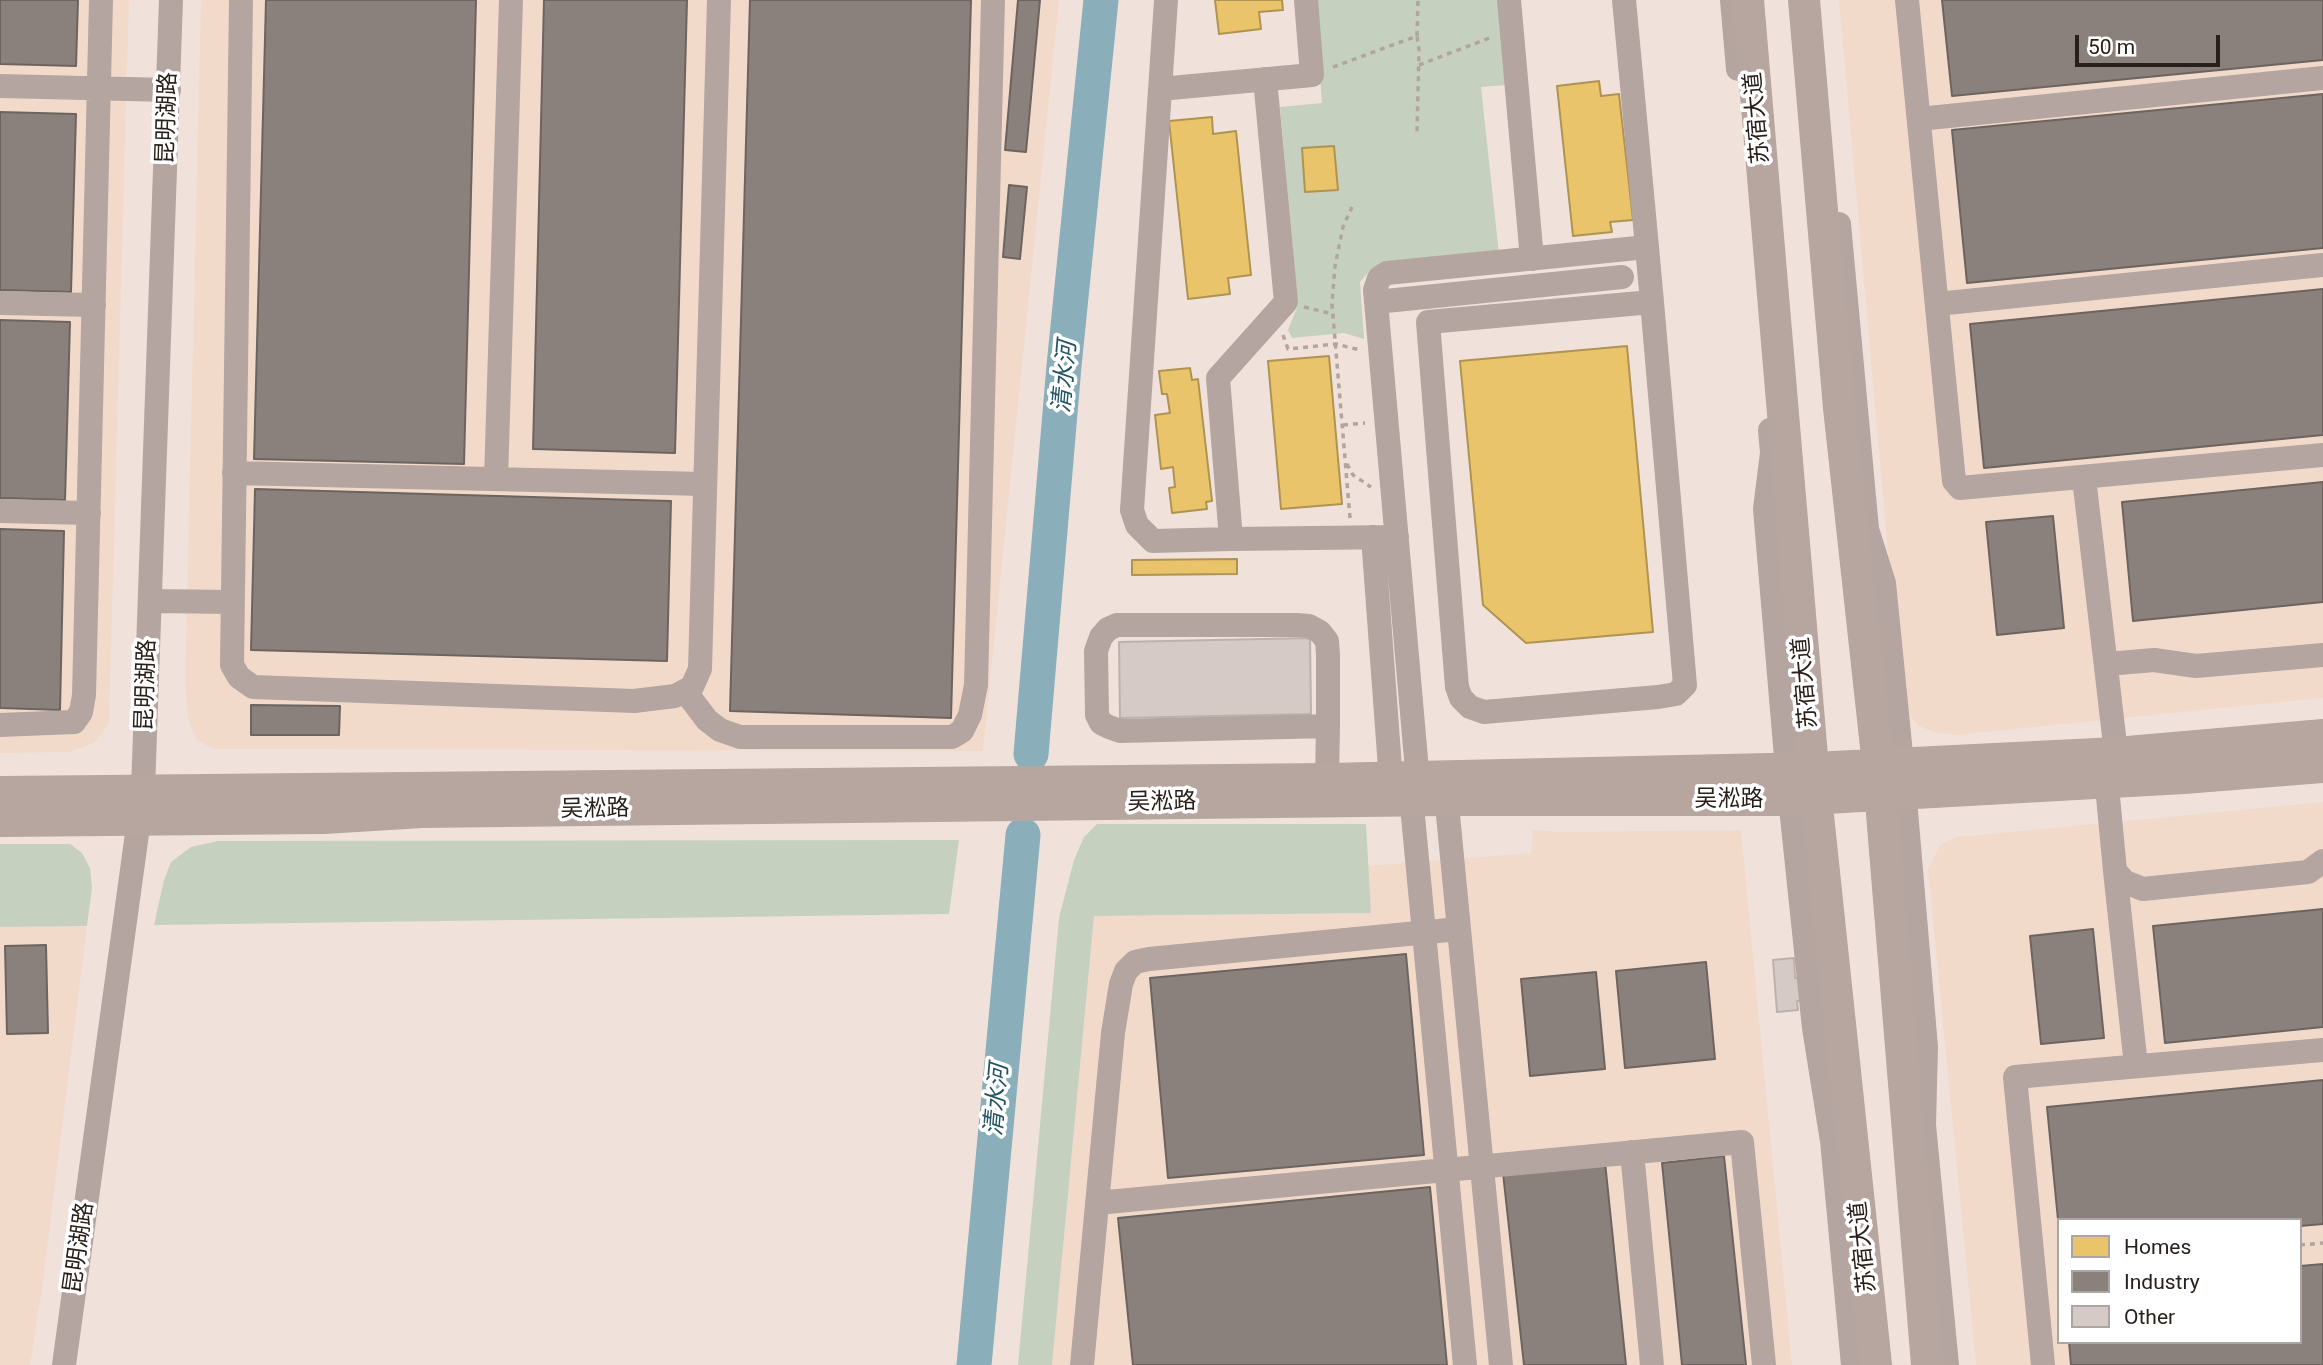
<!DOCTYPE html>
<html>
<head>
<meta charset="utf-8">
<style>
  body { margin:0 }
  #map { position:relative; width:2323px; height:1365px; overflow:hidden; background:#f0e2da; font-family:Roboto,sans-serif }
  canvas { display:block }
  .legend { position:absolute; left:2057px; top:1218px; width:245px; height:126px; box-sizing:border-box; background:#fff; border:2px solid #a9a6a3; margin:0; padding:9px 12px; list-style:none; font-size:21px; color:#29201a }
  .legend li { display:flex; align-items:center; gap:14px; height:35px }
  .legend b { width:35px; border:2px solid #a9a6a3 }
  .scale { position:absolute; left:2075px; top:35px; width:145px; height:32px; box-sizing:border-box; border:4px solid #29201a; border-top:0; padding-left:9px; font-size:21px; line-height:24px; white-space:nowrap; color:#29201a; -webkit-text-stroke:5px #fff; paint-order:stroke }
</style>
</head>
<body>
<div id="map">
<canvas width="2323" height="1365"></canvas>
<ul class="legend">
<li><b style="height:19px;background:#e9c46a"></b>Homes</li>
<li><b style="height:19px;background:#8a817c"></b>Industry</li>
<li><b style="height:19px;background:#d6cac6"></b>Other</li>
</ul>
<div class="scale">50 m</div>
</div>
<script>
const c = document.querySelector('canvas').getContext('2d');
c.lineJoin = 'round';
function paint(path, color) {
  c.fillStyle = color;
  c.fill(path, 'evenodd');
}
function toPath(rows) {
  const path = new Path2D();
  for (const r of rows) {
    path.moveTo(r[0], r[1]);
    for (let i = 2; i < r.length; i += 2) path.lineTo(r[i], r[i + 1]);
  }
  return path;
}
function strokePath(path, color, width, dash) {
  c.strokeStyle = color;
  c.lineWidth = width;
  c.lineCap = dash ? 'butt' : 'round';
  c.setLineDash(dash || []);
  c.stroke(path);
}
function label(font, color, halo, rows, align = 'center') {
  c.font = font + ' Roboto,"Noto Sans SC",sans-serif';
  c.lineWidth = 7;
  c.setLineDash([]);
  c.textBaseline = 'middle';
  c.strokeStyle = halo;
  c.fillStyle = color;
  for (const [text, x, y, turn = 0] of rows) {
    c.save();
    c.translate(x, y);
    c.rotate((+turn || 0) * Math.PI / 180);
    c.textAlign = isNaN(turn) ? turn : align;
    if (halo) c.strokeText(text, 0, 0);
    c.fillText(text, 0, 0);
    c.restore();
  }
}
const built = toPath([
  [0,0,129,0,109,724,94,743,70,752,0,753],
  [201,0,1059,0,983,751,214,749,197,740,188,719,185,683],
  [1839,0,2323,0,2323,698,1955,735,1933,732,1919,726,1905,712,1900,688],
  [2323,802,2323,1365,1976,1365,1928,869,1940,845,1957,837],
  [2059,1220,2300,1220,2300,1342,2059,1342],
  [1533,830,1559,832,1741,830,1792,1365,1052,1365,1094,916,1371,913,1367,866,1531,853],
  [87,926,42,1290,30,1365,0,1365,0,927]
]);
const green = toPath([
  [1314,0,1499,0,1506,85,1481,87,1499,254,1372,268,1360,282,1364,339,1344,333,1292,338,1288,330,1298,305,1280,107,1322,103],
  [1097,824,1366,824,1371,913,1094,916,1052,1365,1018,1365,1059,918,1074,860,1084,837],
  [959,840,949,914,154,925,164,880,171,862,191,847,218,841],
  [0,844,70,844,82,853,90,868,92,888,87,926,0,927]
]);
const homes = toPath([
  [1215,0,1282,0,1283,10,1259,12,1261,29,1219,34,1215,0],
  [1599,81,1601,96,1619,94,1633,220,1610,222,1612,232,1573,236,1557,86,1599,81],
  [1212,117,1213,134,1236,131,1251,275,1228,278,1230,294,1188,299,1169,121,1212,117],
  [1334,146,1338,190,1305,192,1302,148,1334,146],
  [1627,346,1653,632,1526,643,1483,605,1460,361,1627,346],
  [1329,356,1342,504,1281,509,1268,361,1329,356],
  [1190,368,1192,380,1198,379,1212,501,1206,502,1207,509,1172,513,1169,488,1175,487,1173,467,1161,469,1155,415,1170,413,1167,394,1162,394,1159,371,1190,368],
  [1237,559,1237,574,1132,575,1132,560,1237,559]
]);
const industry = toPath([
  [0,0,78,0,76,66,0,64,0,0],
  [266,0,476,0,464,464,254,459,266,0],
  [544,0,687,0,675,453,533,449,544,0],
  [750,0,971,0,951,718,730,711,750,0],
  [1018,0,1040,0,1026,152,1005,150,1018,0],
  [1942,0,2323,0,2323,60,1952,96,1942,0],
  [2323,94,2323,248,1967,283,1952,130,2323,94],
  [0,112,76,114,71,292,0,290,0,112],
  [1009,185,1027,187,1020,259,1003,257,1009,185],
  [2323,289,2323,435,1984,468,1970,324,2323,289],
  [0,320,70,322,65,500,0,498,0,320],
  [2323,482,2323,602,2133,621,2122,502,2323,482],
  [255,489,671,501,667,661,251,650,255,489],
  [2053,516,2064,628,1997,635,1986,522,2053,516],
  [0,529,64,531,60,710,0,708,0,529],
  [251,705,340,706,339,735,251,735,251,705],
  [2323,909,2323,1027,2165,1043,2153,926,2323,909],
  [2093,929,2104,1038,2041,1044,2030,936,2093,929],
  [46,945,48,1033,7,1034,5,946,46,945],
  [1406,954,1424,1155,1168,1178,1150,978,1406,954],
  [1706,962,1715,1059,1625,1068,1616,971,1706,962],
  [1596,972,1605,1069,1530,1076,1521,979,1596,972],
  [2323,1080,2323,1224,2300,1226,2300,1220,2059,1220,2059,1230,2047,1107,2323,1080],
  [1724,1156,1746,1365,1682,1365,1662,1163,1724,1156],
  [1605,1162,1626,1365,1524,1365,1503,1173,1605,1162],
  [1430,1187,1447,1365,1133,1365,1118,1218,1430,1187],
  [2323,1264,2323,1365,2071,1365,2069,1342,2300,1342,2300,1266,2323,1264]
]);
const river = toPath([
  [1031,754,1064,366,1101,0],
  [974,1365,1023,835]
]);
const building = toPath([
  [1310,638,1311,714,1120,718,1119,642,1310,638],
  [1794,958,1795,978,1801,977,1803,1001,1797,1001,1798,1010,1777,1012,1773,960,1794,958]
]);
const path = toPath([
  [1417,36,1418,0],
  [1419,65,1492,37],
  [1333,67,1417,36,1419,50,1417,133],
  [1304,307,1333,314],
  [1283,335,1288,349,1336,344,1360,350],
  [1343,425,1365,423],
  [1347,464,1353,475,1371,487],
  [1350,518,1332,304,1335,266,1343,227,1352,207],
  [2300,1245,2323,1243]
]);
const minor = toPath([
  [241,0,232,665,239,677,253,687,634,701,675,696,692,687,700,669,719,0],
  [1166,0,1132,510,1137,525,1153,541,1231,539],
  [1509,0,1532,259],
  [1624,0,1647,247,1652,302,1685,685,1676,694,1658,697,1484,712,1470,707,1461,698,1457,687,1428,322,1652,302],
  [1732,0,1738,69],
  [1907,0,1954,481,1960,488,2323,455],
  [1265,79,1286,302,1218,378,1231,539,1397,537],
  [0,86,169,90],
  [1160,89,1312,75,1306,0],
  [1919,119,2323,78],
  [1839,224,1867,529,1884,583,1902,764,1926,1047,1924,1125,1947,1365],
  [1376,302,1622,277],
  [0,303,94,305],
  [1937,304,2323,265],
  [1770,430,1772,453,1765,509,1787,769,1814,1028,1832,1141,1853,1365],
  [234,473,705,484],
  [2084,478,2116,753],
  [496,479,511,0],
  [0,511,89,513],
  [1373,537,1392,795],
  [150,601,232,602],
  [2107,664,2154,660,2196,666,2323,655],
  [685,691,707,720,720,730,740,737,952,737,962,731,970,715,976,685,993,0],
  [0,725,74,722,81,712,84,695,101,0],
  [2105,765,2115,871,2125,882,2143,889,2308,872,2323,861],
  [1327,779,1328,726,1328,655,1327,641,1320,632,1309,626,1296,625,1117,625,1108,629,1101,637,1096,651,1097,715,1101,723,1109,727,1120,731,1328,726],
  [1445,784,1501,1365],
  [1410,785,1465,1365],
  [1419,793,1375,290,1379,278,1387,273,1647,247],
  [2115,871,2136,1066],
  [1632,1152,1652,1365],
  [1097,1203,1742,1142,1764,1365],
  [64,1365,143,790,171,0],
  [1082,1365,1113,1033,1121,984,1126,971,1135,962,1149,959,1459,929],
  [2043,1365,2015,1077,2323,1050]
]);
const major = toPath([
  [1748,0,1813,768,1876,1365],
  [1804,0,1839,408,1878,765,1927,1365],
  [0,792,1327,779,1813,768,2116,753,2323,735],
  [0,821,324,818,422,812,1447,800,1790,800,2184,778,2323,767]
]);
const streetNames = [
  ["昆明湖路",168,118,-88],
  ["苏宿大道",1758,118,-95],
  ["苏宿大道",1806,683,-95],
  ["昆明湖路",147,685,-88],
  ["吴淞路",1729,800],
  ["吴淞路",1162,803,-1],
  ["吴淞路",595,810,-1],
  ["苏宿大道",1864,1247,-96],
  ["昆明湖路",80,1248,-82]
];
const waterNames = [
  ["清水河",1066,377,-85],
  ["清水河",998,1100,-85]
];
paint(built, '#f2dacb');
paint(green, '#c6d0be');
paint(homes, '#e9c46a');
strokePath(homes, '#af9352', 2);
paint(industry, '#8a817c');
strokePath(industry, '#6d645f', 2);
strokePath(river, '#8aafba', 35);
paint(building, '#d6cac6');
strokePath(building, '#bdb1ad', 2);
strokePath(path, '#b1a59f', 3.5, [5, 5]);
strokePath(minor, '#b4a5a0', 24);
strokePath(major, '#b7a69f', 32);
label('23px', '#29201a', '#fff', streetNames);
label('italic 24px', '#225464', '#fff', waterNames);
</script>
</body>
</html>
